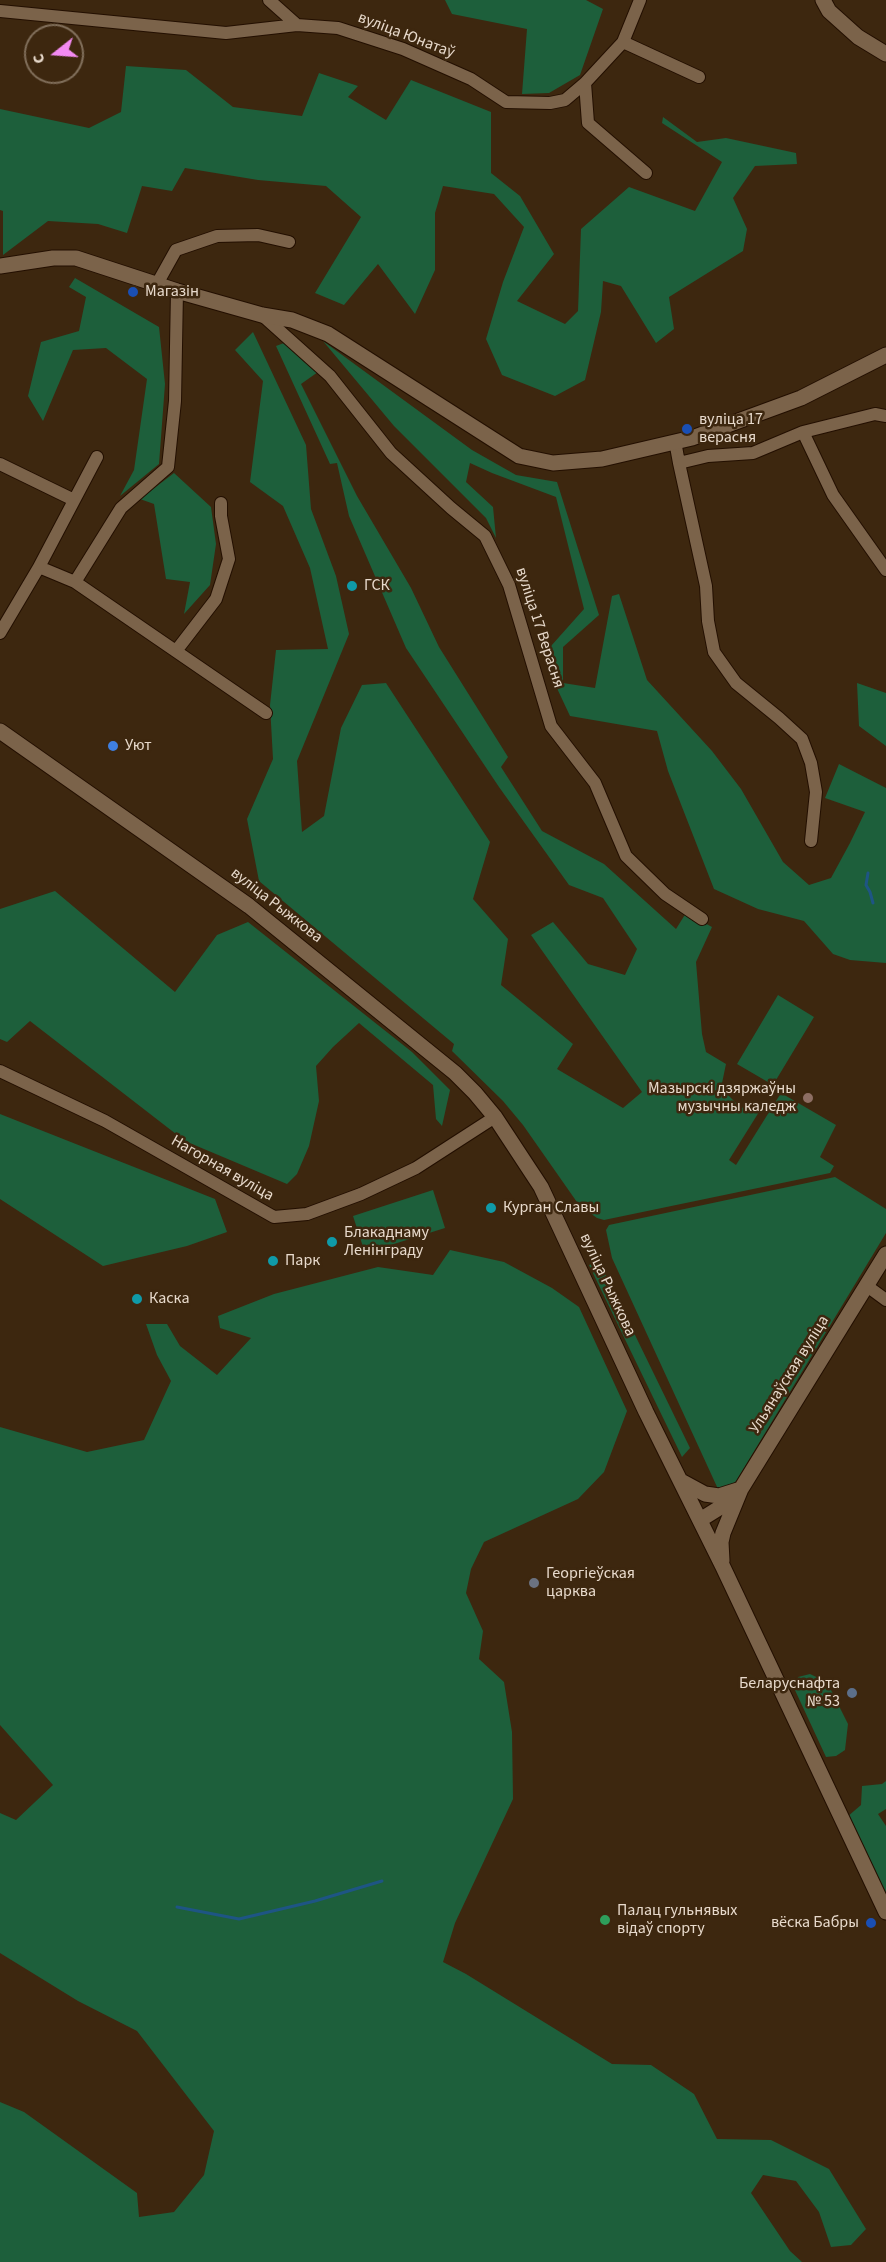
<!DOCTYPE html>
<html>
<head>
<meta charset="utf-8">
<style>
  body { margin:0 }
  #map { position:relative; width:886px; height:2262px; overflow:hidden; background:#3d270f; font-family:"Source Sans 3",sans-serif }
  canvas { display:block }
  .north { position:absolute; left:24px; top:24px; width:60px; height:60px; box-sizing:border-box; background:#3d270f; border:2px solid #816f5b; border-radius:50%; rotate:253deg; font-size:16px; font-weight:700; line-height:24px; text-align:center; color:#e8dacc }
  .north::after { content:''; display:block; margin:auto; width:21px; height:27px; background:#f38af2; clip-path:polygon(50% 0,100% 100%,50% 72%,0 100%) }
</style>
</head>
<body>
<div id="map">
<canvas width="886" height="2262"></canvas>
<div class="north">С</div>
</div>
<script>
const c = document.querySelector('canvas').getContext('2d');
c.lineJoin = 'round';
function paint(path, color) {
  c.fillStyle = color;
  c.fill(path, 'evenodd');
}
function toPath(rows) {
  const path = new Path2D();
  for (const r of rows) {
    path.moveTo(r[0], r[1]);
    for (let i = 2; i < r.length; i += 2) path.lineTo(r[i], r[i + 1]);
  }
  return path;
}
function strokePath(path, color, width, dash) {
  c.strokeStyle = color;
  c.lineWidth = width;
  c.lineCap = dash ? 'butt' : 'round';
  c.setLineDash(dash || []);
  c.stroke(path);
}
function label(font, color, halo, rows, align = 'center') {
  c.font = font + ' "Source Sans 3",sans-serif';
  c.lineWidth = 5;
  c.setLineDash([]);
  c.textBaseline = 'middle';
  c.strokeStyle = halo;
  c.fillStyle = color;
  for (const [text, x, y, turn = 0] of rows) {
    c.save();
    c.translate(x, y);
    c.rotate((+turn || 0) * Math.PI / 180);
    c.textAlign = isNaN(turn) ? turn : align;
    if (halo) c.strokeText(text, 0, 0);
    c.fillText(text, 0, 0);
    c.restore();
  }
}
const green = toPath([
  [445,0,586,0,603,9,580,75,549,93,522,94,527,29,452,14],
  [126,66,186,70,233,107,302,116,319,73,358,86,348,97,386,120,411,80,491,112,491,173,520,196,554,254,517,301,565,324,578,311,581,229,629,187,695,211,722,162,662,123,663,117,697,142,726,138,796,153,797,164,755,166,733,198,747,229,743,251,669,297,674,329,656,343,621,286,603,281,601,312,585,380,555,396,502,375,486,339,503,282,524,227,494,194,443,186,435,213,435,270,415,314,378,264,344,305,315,293,361,217,326,186,258,180,185,168,172,191,142,186,127,233,98,224,48,221,3,255,3,211,0,210,0,109,89,128,121,112],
  [75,278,159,327,165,384,159,464,120,496,134,470,147,379,106,348,73,350,43,421,28,396,41,342,79,331,86,297,69,287],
  [253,332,306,445,311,509,336,576,349,634,297,761,302,832,324,816,341,728,362,685,386,683,490,842,473,899,508,939,501,985,573,1044,557,1069,623,1108,642,1092,531,935,553,922,588,964,625,975,637,949,603,898,569,885,499,787,406,648,349,516,337,463,330,464,276,346,284,343,318,372,301,384,357,496,411,588,439,647,508,757,501,767,542,831,604,864,676,929,686,913,712,927,696,962,702,1034,706,1052,726,1064,721,1088,740,1107,759,1112,729,1160,736,1165,781,1093,836,1125,820,1157,834,1166,830,1173,604,1220,597,1218,579,1205,523,1125,503,1101,452,1051,454,1044,259,881,247,819,273,759,270,705,276,650,328,649,310,568,283,506,250,482,263,381,235,350],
  [323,341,472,450,516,475,557,482,599,615,563,647,563,683,595,688,612,596,619,594,647,680,712,751,741,789,783,862,809,885,831,878,850,843,865,812,825,798,839,764,886,788,886,963,850,960,833,954,804,921,758,909,714,889,668,771,657,731,570,716,555,684,551,646,584,609,556,497,492,473,470,463,466,482,493,507,496,538,486,518,394,426],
  [174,473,211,507,216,544,210,585,184,614,190,582,166,579,154,504,140,499],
  [857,683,886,693,886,746,859,726],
  [55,891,175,992,217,935,248,922,412,1052,450,1090,442,1126,436,1119,433,1085,359,1023,333,1047,316,1066,319,1101,309,1146,297,1174,287,1184,185,1141,30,1021,7,1042,0,1039,0,909],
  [778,995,814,1017,773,1085,737,1064],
  [0,1114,215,1199,227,1232,187,1246,103,1266,0,1199],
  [835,1177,886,1209,886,1233,736,1481,731,1487,718,1489,612,1258,606,1230,609,1225],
  [433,1190,445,1228,365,1253,353,1216],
  [450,1250,504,1262,552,1288,579,1307,627,1411,604,1472,578,1499,484,1542,471,1569,466,1593,483,1631,479,1659,504,1682,512,1732,513,1799,455,1923,443,1962,466,1974,612,2064,651,2065,694,2094,717,2139,771,2140,829,2169,866,2229,851,2245,831,2247,819,2212,796,2181,763,2175,751,2193,790,2251,802,2262,0,2262,0,2102,24,2112,137,2193,139,2217,174,2212,204,2175,214,2131,137,2031,78,2001,0,1953,0,1813,16,1820,53,1785,0,1725,0,1427,87,1452,144,1440,171,1381,157,1355,146,1324,167,1324,180,1346,217,1375,251,1338,220,1328,218,1316,274,1294,378,1267,433,1275],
  [599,1261,690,1448,682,1457,589,1265],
  [810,1674,827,1682,848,1724,845,1750,836,1756,826,1757,794,1688,798,1677],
  [886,1781,886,1809,878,1814,886,1826,886,1900,847,1817,861,1805,862,1786,882,1784]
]);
const stream = toPath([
  [868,873,866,885,870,892,873,903],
  [177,1907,239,1919,315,1901,382,1881]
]);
const street = toPath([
  [269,0,297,25],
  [0,11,226,33,297,25,338,28,403,49,471,79,506,102,550,103,565,100,585,83,623,42,640,0],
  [623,42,699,77],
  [585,83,588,123,646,173],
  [157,284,176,250,217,236,258,235,289,242],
  [262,315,330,376,391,453,451,508,485,536,509,585,551,726,595,783,626,856,665,894,702,919],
  [803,432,875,414,886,416],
  [675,441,679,463,708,456,753,453,803,432,833,495,886,570],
  [679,463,706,586,708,621,714,652,736,683,779,718,802,739,811,763,816,792,811,841],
  [0,464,74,500],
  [39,567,75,582,266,713],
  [75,582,121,508,168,467,175,401,177,291],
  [0,633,39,567,97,457],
  [176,651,216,599,229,559,221,516,221,503],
  [0,1071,105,1121,274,1217,307,1214,361,1194,416,1168,495,1117],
  [867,1286,886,1300]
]);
const secondary = toPath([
  [823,0,829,11,858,37,886,54],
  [0,266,53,258,76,258,177,291,262,315,292,320,328,334,519,456,553,463,602,459,692,438,801,398,886,355],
  [0,731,249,906,455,1073,475,1093,495,1117,541,1187,646,1412,723,1567,886,1912],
  [681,1481,705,1494,719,1496,741,1489],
  [700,1520,724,1505,739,1491],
  [722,1561,721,1542,723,1533,741,1489,886,1254]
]);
const markers = [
  [133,292,6,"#1a4fb4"],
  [687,429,6,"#1a4fb4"],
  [352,586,6,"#0f9aa8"],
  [113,746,6,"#3f7fe0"],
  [808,1098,6,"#8d6e63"],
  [491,1208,6,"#0f9aa8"],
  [332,1242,6,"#0f9aa8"],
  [273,1261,6,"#0f9aa8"],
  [137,1299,6,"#0f9aa8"],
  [534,1583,6,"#6b7280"],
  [852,1693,6,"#5c6f8a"],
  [605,1920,6,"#2e9e5b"],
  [871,1923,6,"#1a4fb4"]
];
const streetNames = [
  ["вуліца Юнатаў",406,36,21],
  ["вуліца 17 Верасня",539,628,72],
  ["вуліца Рыжкова",276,906,38],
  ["Нагорная вуліца",222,1169,30],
  ["вуліца Рыжкова",607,1285,65],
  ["Ульянаўская вуліца",790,1375,-58]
];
const poiNames = [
  ["Магазін",145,292],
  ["вуліца 17",699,420],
  ["верасня",699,438],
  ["ГСК",364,586],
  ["Уют",125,746],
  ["Мазырскі дзяржаўны",796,1089,"right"],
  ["музычны каледж",796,1107,"right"],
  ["Курган Славы",503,1208],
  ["Блакаднаму",344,1233],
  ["Ленінграду",344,1251],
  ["Парк",285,1261],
  ["Каска",149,1299],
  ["Георгіеўская",546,1574],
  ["царква",546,1592],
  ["Беларуснафта",840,1684,"right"],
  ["№ 53",840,1702,"right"],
  ["Палац гульнявых",617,1911],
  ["відаў спорту",617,1929],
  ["вёска Бабры",859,1923,"right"]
];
paint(green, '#1d5f3b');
strokePath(stream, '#1e5584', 3);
strokePath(street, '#230f00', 14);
strokePath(secondary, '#230f00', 17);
strokePath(street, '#7b634a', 12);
strokePath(secondary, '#7b634a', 15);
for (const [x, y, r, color] of markers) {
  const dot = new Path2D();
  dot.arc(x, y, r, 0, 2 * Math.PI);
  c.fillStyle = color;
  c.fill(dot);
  strokePath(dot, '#3d270f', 2);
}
label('16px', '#e8dacc', '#3d270f', streetNames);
label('16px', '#e8dacc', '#3d270f', poiNames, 'left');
</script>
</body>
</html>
